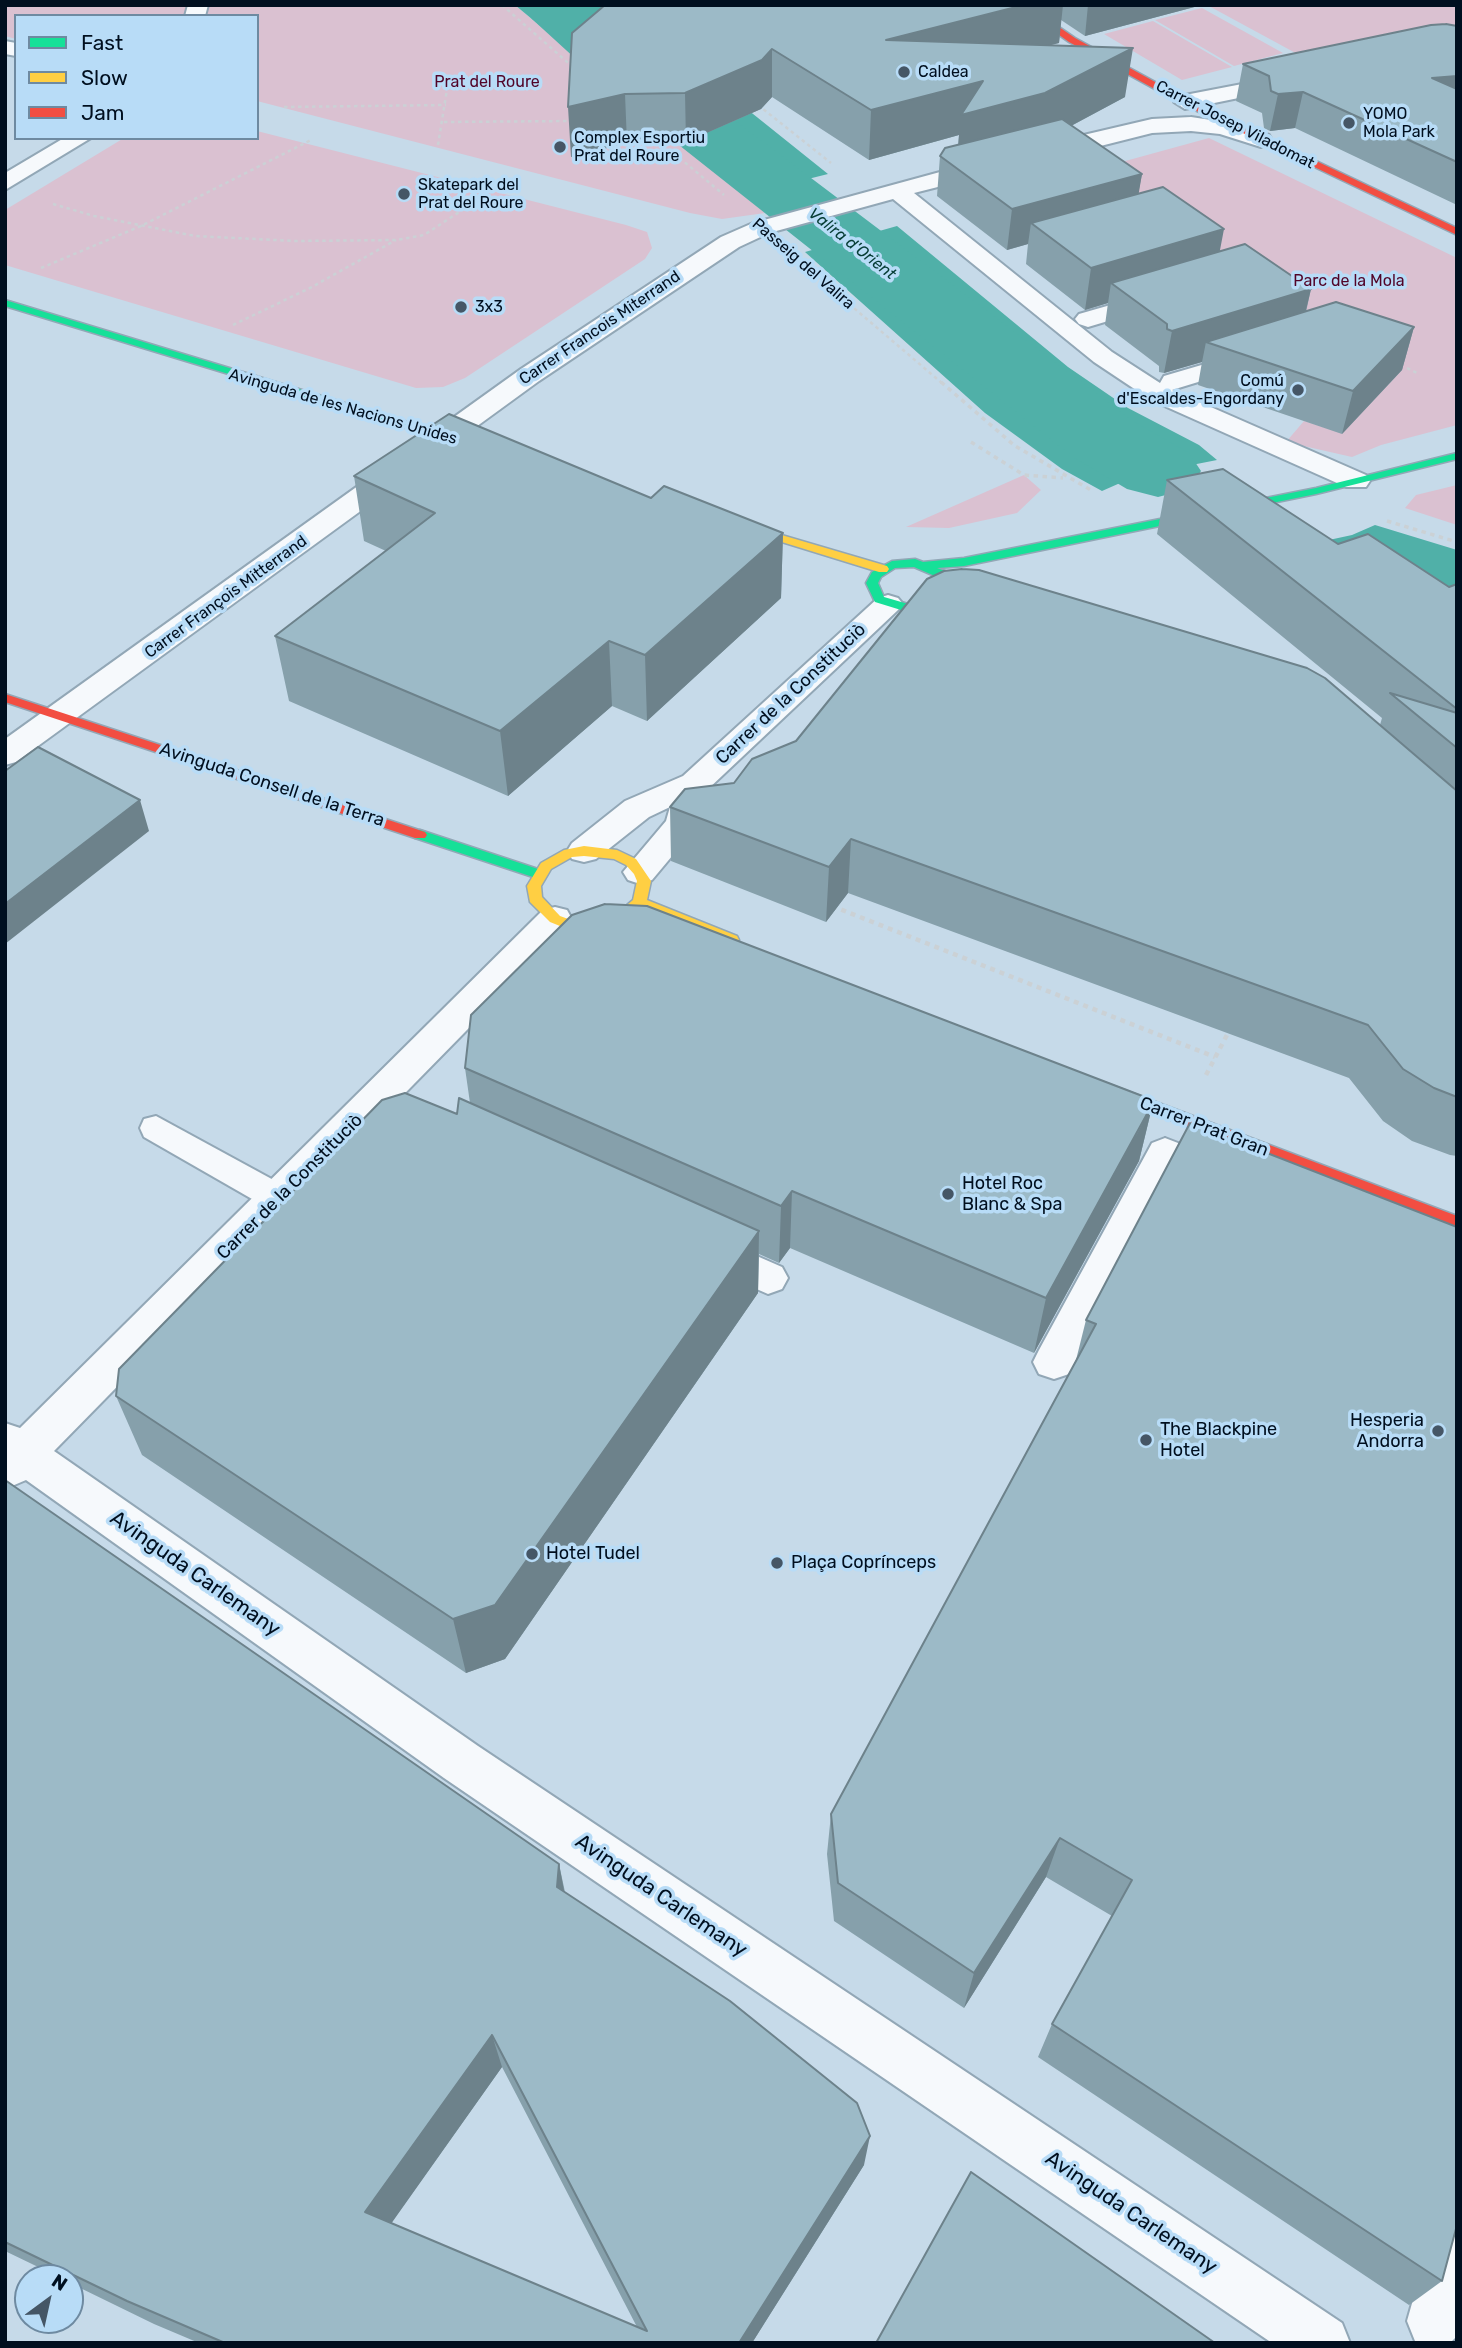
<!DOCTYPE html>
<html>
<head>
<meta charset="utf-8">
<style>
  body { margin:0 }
  #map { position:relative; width:1462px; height:2348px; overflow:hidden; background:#c6dae9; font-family:Rubik,sans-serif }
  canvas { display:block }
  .frame { position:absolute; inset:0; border:7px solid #000f1f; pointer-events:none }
  .legend { position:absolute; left:14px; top:14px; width:245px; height:126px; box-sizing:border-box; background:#b8dcf7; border:2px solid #6e8aa1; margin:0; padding:9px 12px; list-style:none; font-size:21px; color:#000f1f }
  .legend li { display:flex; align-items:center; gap:14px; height:35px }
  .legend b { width:35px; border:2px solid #6e8aa1 }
  .north { position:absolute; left:14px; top:2264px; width:70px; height:70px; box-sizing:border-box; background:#b8dcf7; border:2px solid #6e8aa1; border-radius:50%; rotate:33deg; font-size:19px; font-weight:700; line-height:28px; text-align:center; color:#000f1f }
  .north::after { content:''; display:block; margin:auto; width:24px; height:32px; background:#455666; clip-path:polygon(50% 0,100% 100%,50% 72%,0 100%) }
</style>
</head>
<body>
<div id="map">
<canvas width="1462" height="2348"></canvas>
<div class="frame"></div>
<ul class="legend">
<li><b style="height:9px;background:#16e098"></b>Fast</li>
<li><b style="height:9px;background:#ffcf43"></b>Slow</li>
<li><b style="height:9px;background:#f24e42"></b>Jam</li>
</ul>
<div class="north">N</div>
</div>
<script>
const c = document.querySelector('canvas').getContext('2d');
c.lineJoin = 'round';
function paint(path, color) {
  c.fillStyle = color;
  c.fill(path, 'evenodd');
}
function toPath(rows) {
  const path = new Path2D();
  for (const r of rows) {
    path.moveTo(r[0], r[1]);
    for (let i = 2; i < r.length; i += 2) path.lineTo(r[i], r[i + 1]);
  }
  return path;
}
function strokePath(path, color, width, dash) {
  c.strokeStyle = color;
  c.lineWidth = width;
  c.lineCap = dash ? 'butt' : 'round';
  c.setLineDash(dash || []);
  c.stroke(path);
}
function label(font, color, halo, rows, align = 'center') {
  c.font = font + ' Rubik,sans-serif';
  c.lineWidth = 7;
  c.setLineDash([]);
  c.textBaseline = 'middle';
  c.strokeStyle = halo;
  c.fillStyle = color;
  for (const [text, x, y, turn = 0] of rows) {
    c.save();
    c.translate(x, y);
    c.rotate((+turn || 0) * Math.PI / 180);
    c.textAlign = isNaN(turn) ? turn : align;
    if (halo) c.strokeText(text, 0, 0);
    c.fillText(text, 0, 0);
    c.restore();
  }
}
const green = toPath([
  [5,5,515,5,765,213,722,219,690,213,257,101,257,16,16,16,16,39,5,36],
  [1207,5,1457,5,1457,30,1314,63],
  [1202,8,1283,53,1234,66,1155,20],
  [1153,21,1232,67,1182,80,1104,34],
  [257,131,626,225,647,232,652,248,645,259,465,378,443,387,416,388,5,265,5,210,124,138,257,138],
  [1209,138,1457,258,1457,425,1381,445,1352,457,1286,442,1304,421,1342,433,1402,370,1078,174],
  [1024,475,1041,490,1017,513,949,528,906,527],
  [1457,485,1457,525,1405,508,1416,495]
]);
const water = toPath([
  [515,5,617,5,828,174,744,195],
  [897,226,1068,367,1128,408,1199,445,1217,460,1136,476,1102,491,1062,469,985,413,805,252],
  [1375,525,1457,550,1457,614,1292,548,1352,535]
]);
const river = toPath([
  [523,5,593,5,660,64,1133,421,1189,453,1201,471,1189,489,1158,497,1127,489,1073,457,612,92,532,19,523,5]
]);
const pathFar2 = toPath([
  [502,5,574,68],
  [758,105,831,163],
  [284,107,446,105],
  [444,122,572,121],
  [658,140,724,195],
  [438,145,449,77],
  [53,204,94,216,195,236,295,241,397,240,424,235,493,190],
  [801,263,943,384],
  [41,268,141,226,311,140],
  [233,325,310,288,396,240],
  [1407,368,1419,374]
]);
const pathFar1 = toPath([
  [941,382,1015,446,1091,490],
  [971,442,1024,475,1063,478],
  [1387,521,1457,542]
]);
const path = toPath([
  [832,906,1215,1057],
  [1206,1075,1228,1033]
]);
const lane = toPath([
  [156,1116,290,1189,295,1198,290,1207,278,1211,266,1207,144,1137,140,1128,144,1119,156,1116]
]);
const street = toPath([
  [188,5,208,5,205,16,185,16,188,5],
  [5,41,16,43,16,56,5,54,5,41],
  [1289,75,1300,81,1297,86,1185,109,1174,102,1185,95,1289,75],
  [1191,117,1231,123,1269,135,1272,140,1261,147,1220,134,1191,131,1152,133,914,193,1112,352,1160,383,1164,376,1239,354,1257,354,1261,359,1257,364,1172,390,1366,475,1370,481,1366,487,1346,487,1151,400,1094,362,893,199,769,233,739,247,539,381,16,762,5,765,5,739,521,369,721,237,753,223,1028,148,1152,119,1191,117],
  [64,138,91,138,5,190,5,173,64,138],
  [1156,292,1165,294,1168,299,1165,304,1088,327,1079,324,1075,319,1079,314,1156,292],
  [888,595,898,598,903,604,898,610,706,791,698,825,652,880,640,884,628,880,623,872,666,821,670,807,649,817,596,859,584,862,572,859,567,851,572,843,625,801,683,776,878,598,888,595],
  [555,907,567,910,572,919,567,928,54,1451,478,1746,1342,2323,1350,2343,1272,2343,444,1778,26,1480,5,1489,5,1423,20,1428,543,910,555,907],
  [1165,1138,1178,1143,1184,1153,1069,1374,1054,1379,1039,1374,1033,1362,1039,1350,1152,1143,1165,1138],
  [711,1236,782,1267,788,1278,782,1289,768,1294,697,1263,691,1252,697,1241,711,1236],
  [1457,2216,1457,2336,1450,2343,1420,2343,1415,2341,1407,2321,1429,2243,1438,2224,1457,2216]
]);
const fast = toPath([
  [5,300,480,444,482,446,472,448,5,306,5,300],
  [1457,453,1457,459,1316,494,964,566,937,568,950,573,957,583,953,598,943,607,914,614,875,602,866,583,872,572,892,561,915,559,923,562,964,558,1316,488,1457,453],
  [914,567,942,579,945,583,941,596,935,601,915,606,884,597,878,583,881,577,895,568,914,567],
  [420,830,544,871,546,874,539,879,415,838,413,835,415,832,420,830]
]);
const slow = toPath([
  [734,521,887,566,889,569,887,572,879,572,730,526,730,522,734,521],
  [584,846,617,850,636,859,651,881,647,900,737,936,739,940,737,944,727,944,642,908,624,922,603,930,570,930,550,922,530,902,527,886,541,863,564,850,584,846],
  [584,856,614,859,626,865,634,874,637,881,633,900,614,916,602,920,571,920,560,916,542,897,541,886,551,869,572,857,584,856]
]);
const jam = toPath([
  [1017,5,1027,5,1075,38,1188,100,1457,228,1457,235,1182,104,1069,42,1017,5],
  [5,694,425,832,427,835,425,838,415,838,5,702,5,694],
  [1103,1082,1457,1216,1457,1229,1098,1092,1095,1088,1098,1084,1103,1082]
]);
const wall = toPath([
  [605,5,1202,5,1085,36,1061,20,1059,43,1048,45,1125,97,1071,126,1142,174,1138,194,1220,251,1311,289,1306,312,1414,327,1402,370,1342,434,1198,385,1202,362,1164,373,1159,372,1159,366,1105,325,1108,303,1085,310,1026,264,1028,244,1007,250,937,196,940,156,958,145,959,135,869,160,772,97,761,109,686,142,627,143,571,157],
  [1457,26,1457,205,1295,128,1270,131,1264,128,1262,113,1236,101,1243,64],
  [354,476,651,498,783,533,781,598,647,721,612,706,508,796,289,701,275,636,386,551,364,541],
  [1167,480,1449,587,1457,584,1457,1156,1450,1155,1412,1141,1383,1121,1349,1078,848,893,826,922,671,861,670,807,1380,725,1382,718,1157,534],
  [465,1068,1144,1100,1153,1103,1139,1161,1034,1353,790,1248,779,1263,759,1254,758,1293,505,1659,466,1673,142,1455,116,1396,470,1103],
  [1190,1123,1442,2281,1409,2305,1038,2057,1052,2024,1112,1916,1046,1877,964,2008,834,1921,827,1854,831,1814,1076,1360,1086,1320],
  [5,1480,559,1864,565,1892,864,2165,752,2343,199,2343,154,2324,70,2283,70,2278,61,2278,5,2251],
  [502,2067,637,2327,391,2223]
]);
const shadedWall = toPath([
  [1024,5,1063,5,1059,43,883,89,886,40],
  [1088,5,1202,5,1085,36],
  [1133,48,1125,97,1039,143,957,165,959,135,869,160,871,110,983,81],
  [772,49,772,97,761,109,686,142,685,93],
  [1457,76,1457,112,1432,78],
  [1303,92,1295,128,1270,131,1278,94],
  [625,94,627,143,571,157,568,107],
  [1142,174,1135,215,1031,223,1028,244,1007,250,1012,209],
  [1224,229,1216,271,1111,283,1108,303,1085,310,1091,268],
  [1311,289,1301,331,1206,342,1202,362,1164,373,1172,331],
  [1414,327,1402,370,1342,434,1353,391],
  [783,533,781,598,647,721,645,655],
  [609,641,612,706,508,796,500,731],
  [140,800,149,831,5,944,5,904],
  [851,839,848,893,826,922,829,867],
  [1145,1097,1136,1136,1153,1103,1139,1161,1034,1353,1046,1298],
  [792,1191,790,1248,779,1263,781,1206],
  [759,1231,758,1293,505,1659,466,1673,453,1619],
  [1060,1838,1046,1877,964,2008,974,1973],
  [559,1864,566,1901,557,1887],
  [492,2035,502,2067,381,2238,365,2212],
  [870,2136,864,2165,752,2343,739,2343]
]);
const building = toPath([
  [605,5,1024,5,886,40,1133,48,1045,93,961,115,983,81,871,110,772,49,762,60,685,93,625,94,568,107,572,33,605,5],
  [1446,24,1457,26,1457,76,1432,78,1457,89,1457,162,1303,92,1278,94,1271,91,1269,76,1243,64,1431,25,1446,24],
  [1062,119,1142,174,1012,209,940,156,945,148,1062,119],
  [1163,187,1224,229,1091,268,1031,223,1163,187],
  [1245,244,1311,289,1172,331,1167,329,1167,324,1111,283,1245,244],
  [1336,302,1414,327,1353,391,1206,342,1336,302],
  [449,414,651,498,664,486,783,533,645,655,609,641,500,731,275,636,435,513,354,476,449,414],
  [1223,469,1338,544,1368,534,1449,587,1457,584,1457,709,1167,480,1223,469],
  [962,569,979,570,1307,668,1325,678,1457,791,1457,1097,1434,1088,1403,1069,1368,1025,851,839,829,867,670,807,685,789,734,783,752,759,796,741,927,579,944,571,962,569],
  [1390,693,1457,713,1457,748,1390,693],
  [38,747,140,800,5,904,5,771,38,747],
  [605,904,647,906,1145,1097,1144,1099,1153,1103,1046,1298,792,1191,781,1206,465,1068,471,1015,572,915,605,904],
  [405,1093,457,1114,459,1098,759,1231,495,1605,453,1619,116,1396,119,1369,382,1100,405,1093],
  [1190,1123,1457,1227,1457,2225,1442,2281,1052,2024,1132,1880,1060,1838,974,1973,838,1883,831,1814,1096,1324,1086,1320,1190,1123],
  [5,1480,559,1864,557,1887,730,2001,857,2103,870,2136,739,2343,225,2343,127,2301,5,2242,5,1480],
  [492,2035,647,2331,365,2212,492,2035],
  [971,2172,1215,2343,876,2343,971,2172]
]);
const markers = [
  [904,72,7,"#455666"],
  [1349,123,7,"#455666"],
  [560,147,7,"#455666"],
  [404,194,7,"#455666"],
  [461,307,7,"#455666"],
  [1298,390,7,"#455666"],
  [948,1194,7,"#455666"],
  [1438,1431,7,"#455666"],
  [1146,1440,7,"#455666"],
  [532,1554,7,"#455666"],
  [777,1563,7,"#455666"]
];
const farPoinames = [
  ["Caldea",918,72],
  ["YOMO",1363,114],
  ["Mola Park",1363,132],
  ["Complex Esportiu",574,138],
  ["Prat del Roure",574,156],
  ["Skatepark del",418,185],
  ["Prat del Roure",418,203],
  ["3x3",475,307],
  ["Comú",1284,381,"right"],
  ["d'Escaldes-Engordany",1284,399,"right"]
];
const farParknames = [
  ["Prat del Roure",487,82],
  ["Parc de la Mola",1349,281]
];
const farStreetnames = [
  ["Carrer Josep Viladomat",1235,125,27],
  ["Passeig del Valira",803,264,41],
  ["Carrer Francois Miterrand",600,328,-34],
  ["Avinguda de les Nacions Unides",343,407,16],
  ["Carrer François Mitterrand",226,597,-36]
];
const farWaternames = [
  ["Valira d'Orient",852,244,38]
];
const streetNames = [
  ["Carrer de la Constituciò",791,694,-43],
  ["Avinguda Consell de la Terra",272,785,18],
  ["Carrer Prat Gran",1204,1127,21],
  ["Carrer de la Constituciò",290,1187,-45]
];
const poiNames = [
  ["Hotel Roc",962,1184],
  ["Blanc & Spa",962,1205],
  ["Hesperia",1424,1421,"right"],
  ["Andorra",1424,1442,"right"],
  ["The Blackpine",1160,1430],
  ["Hotel",1160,1451],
  ["Hotel Tudel",546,1554],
  ["Plaça Coprínceps",791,1563]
];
const nearStreetnames = [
  ["Avinguda Carlemany",195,1574,35],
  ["Avinguda Carlemany",661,1896,34],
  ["Avinguda Carlemany",1131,2213,34]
];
paint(green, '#dac1d1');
paint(water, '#50b0a8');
paint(river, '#50b0a8');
strokePath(lane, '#92a7b6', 4);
strokePath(street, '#92a7b6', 4);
strokePath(fast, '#92a7b6', 3);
strokePath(slow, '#92a7b6', 3);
strokePath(jam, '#92a7b6', 3);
strokePath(pathFar2, '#cbd1d5', 2.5, [3.5, 3.5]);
strokePath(pathFar1, '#cbd1d5', 3.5, [4.5, 4.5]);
strokePath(path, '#cbd1d5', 4.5, [5, 5]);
paint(lane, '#f6f9fc');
paint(street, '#f6f9fc');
paint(fast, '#16e098');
paint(slow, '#ffcf43');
paint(jam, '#f24e42');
paint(wall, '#86a0ab');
paint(shadedWall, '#6d828b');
paint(building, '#9cbac7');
strokePath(building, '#6d828b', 2);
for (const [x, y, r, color] of markers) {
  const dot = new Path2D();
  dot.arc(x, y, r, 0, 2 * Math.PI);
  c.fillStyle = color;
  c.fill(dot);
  strokePath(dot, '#b8dcf7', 2.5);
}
label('16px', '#000f1f', '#b8dcf7', farPoinames, 'left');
label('16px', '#510428', '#b8dcf7', farParknames);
label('16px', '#000f1f', '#b8dcf7', farStreetnames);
label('italic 16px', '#063d35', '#b8dcf7', farWaternames);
label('18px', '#000f1f', '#b8dcf7', streetNames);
label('18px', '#000f1f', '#b8dcf7', poiNames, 'left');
label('21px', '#000f1f', '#b8dcf7', nearStreetnames);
</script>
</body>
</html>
